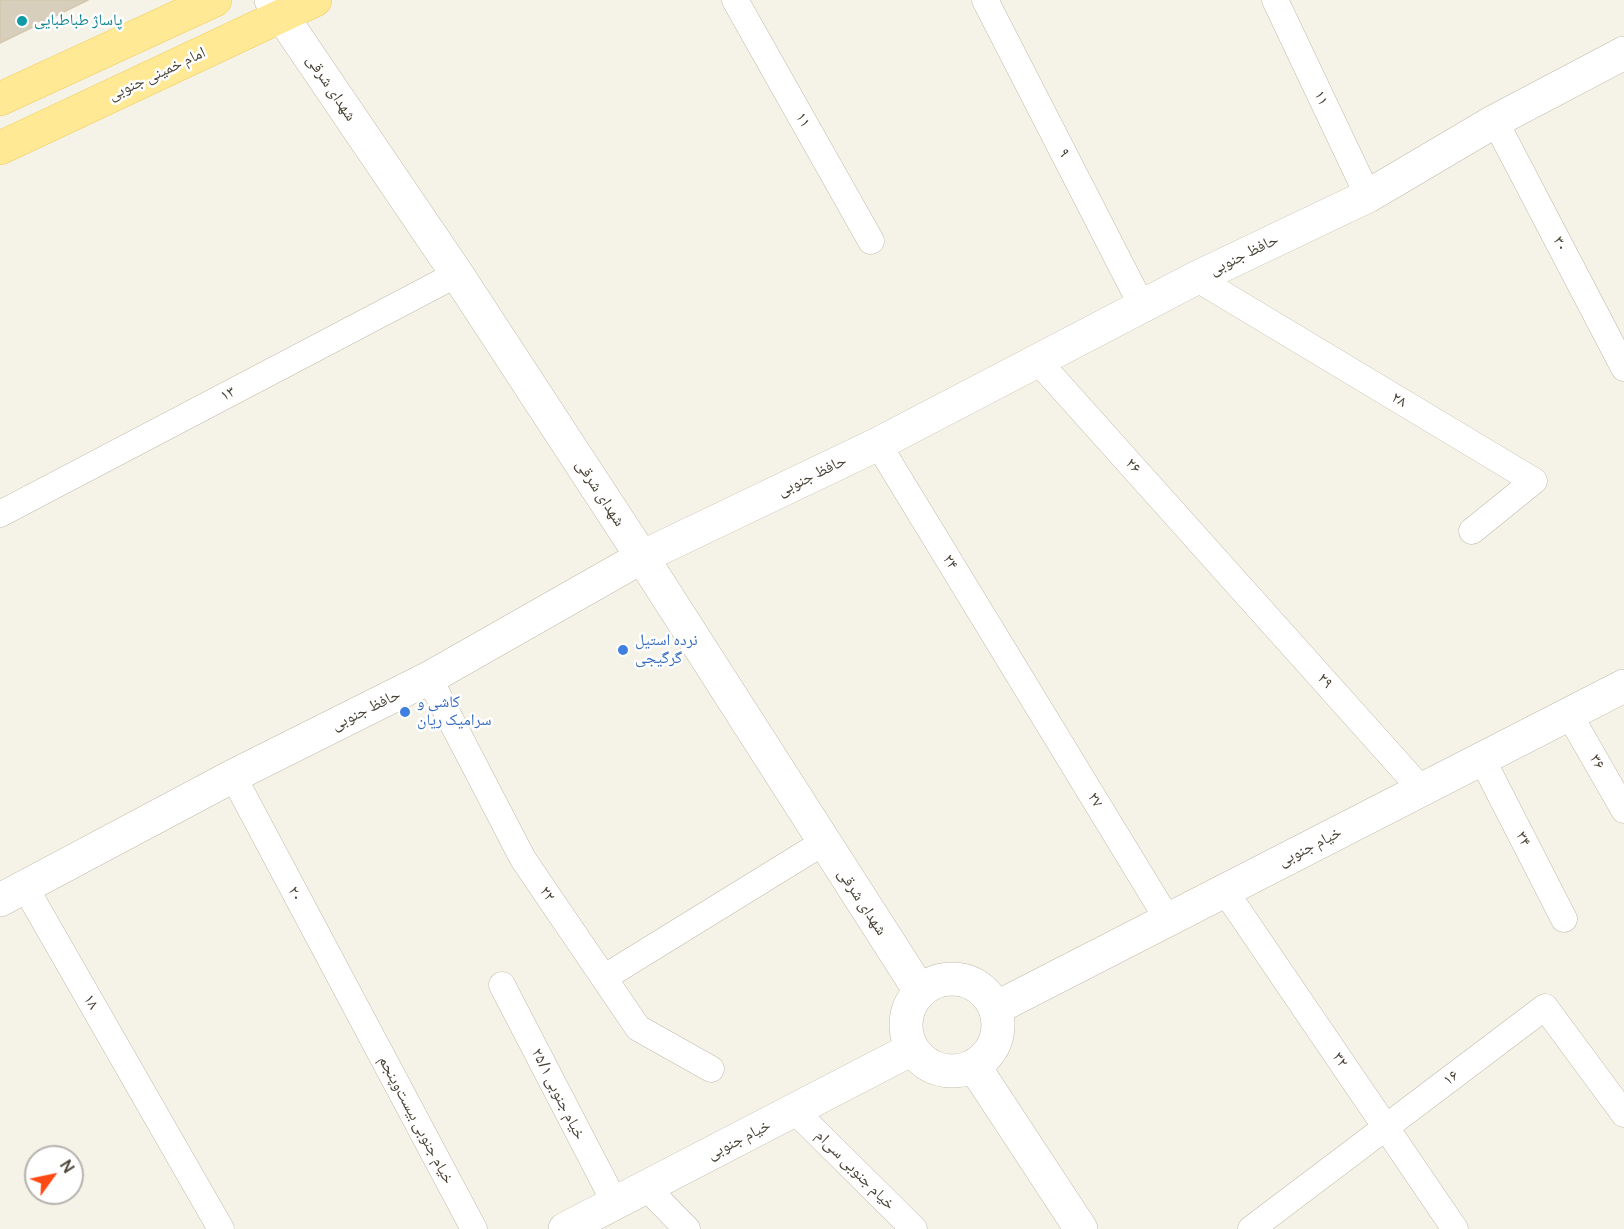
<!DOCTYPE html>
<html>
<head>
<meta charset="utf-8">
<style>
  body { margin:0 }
  #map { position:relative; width:1624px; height:1229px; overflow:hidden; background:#f5f2e7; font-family:Manrope,sans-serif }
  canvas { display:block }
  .north { position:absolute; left:24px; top:1145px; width:60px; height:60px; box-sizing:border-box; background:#fff; border:2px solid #b6b3ae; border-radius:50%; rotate:57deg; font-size:16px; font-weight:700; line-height:24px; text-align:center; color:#494235 }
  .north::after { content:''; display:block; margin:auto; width:21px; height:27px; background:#ff4913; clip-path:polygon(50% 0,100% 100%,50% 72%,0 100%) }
</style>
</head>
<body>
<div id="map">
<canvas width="1624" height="1229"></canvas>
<div class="north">N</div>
</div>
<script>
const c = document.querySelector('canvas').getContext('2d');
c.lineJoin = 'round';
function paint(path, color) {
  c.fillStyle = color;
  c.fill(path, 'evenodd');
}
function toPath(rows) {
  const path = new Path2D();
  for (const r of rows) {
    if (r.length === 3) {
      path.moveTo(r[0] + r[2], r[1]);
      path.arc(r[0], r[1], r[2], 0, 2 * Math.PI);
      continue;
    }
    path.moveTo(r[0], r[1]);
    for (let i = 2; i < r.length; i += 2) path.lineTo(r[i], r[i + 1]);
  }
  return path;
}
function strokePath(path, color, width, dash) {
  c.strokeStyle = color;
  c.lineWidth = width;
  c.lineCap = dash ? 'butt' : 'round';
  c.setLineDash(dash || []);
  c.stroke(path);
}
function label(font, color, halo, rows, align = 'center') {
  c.font = font + ' Manrope,"Noto Naskh Arabic",sans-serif';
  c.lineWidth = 5;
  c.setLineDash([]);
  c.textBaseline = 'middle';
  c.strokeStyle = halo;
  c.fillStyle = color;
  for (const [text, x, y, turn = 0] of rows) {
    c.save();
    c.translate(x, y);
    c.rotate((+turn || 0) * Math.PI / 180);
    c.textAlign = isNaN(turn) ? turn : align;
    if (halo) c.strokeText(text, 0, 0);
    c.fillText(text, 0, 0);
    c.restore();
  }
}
const building = toPath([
  [0,0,88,0,0,43,0,0]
]);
const minor = toPath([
  [735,0,871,241],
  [985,0,1142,306],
  [1275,0,1368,196],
  [1495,121,1624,368],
  [1196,278,1534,481,1472,531],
  [1037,360,1422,790],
  [878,444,1168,920],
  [0,514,457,274],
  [429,678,523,859,638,1028,711,1069],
  [1569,714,1624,810],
  [1482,759,1564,919],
  [233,776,474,1229],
  [25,887,221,1229],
  [1225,891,1455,1229],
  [605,977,824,842],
  [502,985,615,1203],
  [795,1111,914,1229],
  [646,1187,687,1229],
  [1251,1229,1545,1007,1624,1114]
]);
const tertiary = toPath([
  [271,0,457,274,642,557,920,991],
  [0,900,233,776,429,678,642,557,878,444,1196,278,1368,196,1495,121,1624,53],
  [952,1025,46],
  [996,1008,1624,686],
  [974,1066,1081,1229],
  [565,1229,912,1049]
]);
const primary = toPath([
  [0,99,215,0],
  [0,148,315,0]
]);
const markers = [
  [22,21,6,"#0f9aa8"],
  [623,650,6,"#3f7fe0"],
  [405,712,6,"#3f7fe0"]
];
const cultureNames = [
  ["پاساژ طباطبایی",34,21]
];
const streetNames = [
  ["امام خمینی جنوبی",157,74,-25],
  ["شهدای شرقی",331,88,56],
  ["۱۱",1321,98,65],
  ["۱۱",803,120,61],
  ["۹",1064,153,63],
  ["۳۰",1560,244,62],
  ["حافظ جنوبی",1244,255,-26],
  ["۱۳",228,394,-28],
  ["۲۸",1399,400,31],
  ["۲۶",1133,466,48],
  ["حافظ جنوبی",812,476,-26],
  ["شهدای شرقی",600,493,57],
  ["۲۴",950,562,59],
  ["۲۹",1325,681,48],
  ["حافظ جنوبی",366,710,-26],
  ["۳۶",1597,762,60],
  ["۲۷",1095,800,59],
  ["۳۴",1523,839,63],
  ["خیام جنوبی",1310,847,-27],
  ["۲۰",295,894,62],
  ["۲۲",547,894,55],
  ["شهدای شرقی",862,902,57],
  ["۱۸",91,1002,60],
  ["۳۲",1340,1060,56],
  ["۱۶",1451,1078,-37],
  ["خیام جنوبی ۲۵/۱",558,1094,63],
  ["خیام جنوبی بیست‌وپنجم",416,1120,62],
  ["خیام جنوبی",739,1140,-27],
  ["خیام جنوبی سی‌ام",855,1170,45]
];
const shopNames = [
  ["نرده استیل",635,641],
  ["گرگیجی",635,659],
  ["کاشی و",417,703],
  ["سرامیک ریان",417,721]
];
paint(building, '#d7cebb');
strokePath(building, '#d3c7ae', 1.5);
strokePath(minor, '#c1bba8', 27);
strokePath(tertiary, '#c1bba8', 34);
strokePath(primary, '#eecd5b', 34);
strokePath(minor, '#fff', 26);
strokePath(tertiary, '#fff', 33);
strokePath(primary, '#ffe995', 33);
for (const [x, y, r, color] of markers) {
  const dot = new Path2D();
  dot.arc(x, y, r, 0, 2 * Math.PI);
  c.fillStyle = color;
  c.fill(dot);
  strokePath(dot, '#fff', 2);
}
label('16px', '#0d838f', '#fff', cultureNames, 'left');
label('16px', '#494235', '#fff', streetNames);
label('16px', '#366cbe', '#fff', shopNames, 'left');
</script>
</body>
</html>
